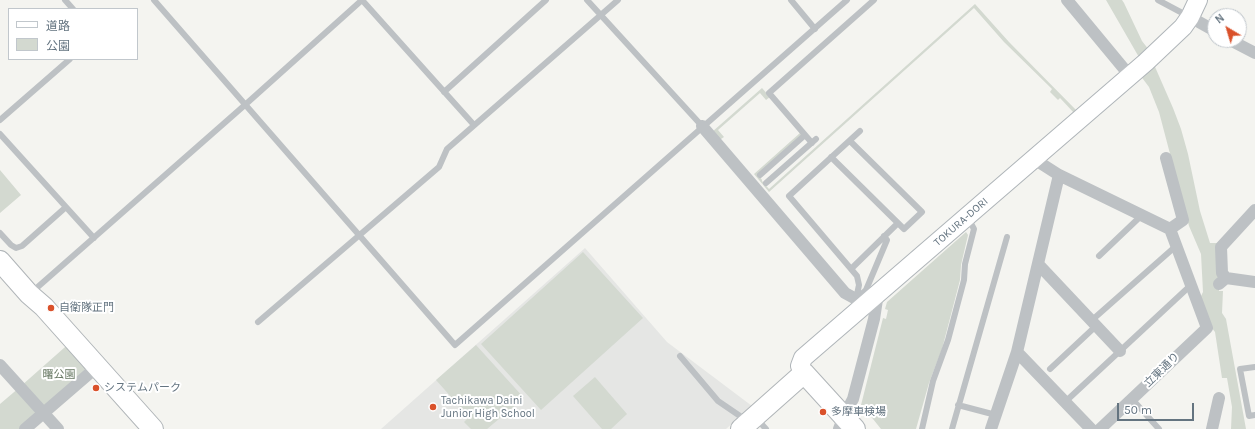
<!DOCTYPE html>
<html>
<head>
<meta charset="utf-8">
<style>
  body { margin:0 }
  #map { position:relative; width:1255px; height:429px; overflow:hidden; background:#f4f4f0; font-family:Karla,"Noto Sans JP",sans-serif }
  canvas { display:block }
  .legend { position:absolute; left:8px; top:8px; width:130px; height:52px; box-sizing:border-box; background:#fff; border:1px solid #c1c7cc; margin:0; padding:5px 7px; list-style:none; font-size:12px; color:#647480 }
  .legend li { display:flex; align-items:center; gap:8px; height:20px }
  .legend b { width:20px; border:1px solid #c1c7cc }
  .north { position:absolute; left:1207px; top:8px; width:40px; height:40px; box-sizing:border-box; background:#fff; border:1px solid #c1c7cc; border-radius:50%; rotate:322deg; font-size:11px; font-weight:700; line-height:16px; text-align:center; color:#647480 }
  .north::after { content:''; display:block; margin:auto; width:14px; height:18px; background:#da512a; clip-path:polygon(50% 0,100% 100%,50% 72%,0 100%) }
  .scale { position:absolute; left:1117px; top:403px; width:77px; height:18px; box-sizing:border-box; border:2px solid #647480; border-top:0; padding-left:5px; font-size:12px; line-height:14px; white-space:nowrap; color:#647480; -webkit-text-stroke:3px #fff; paint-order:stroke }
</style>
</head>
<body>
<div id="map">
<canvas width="1255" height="429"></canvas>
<ul class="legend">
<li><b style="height:5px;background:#fff"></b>道路</li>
<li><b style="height:11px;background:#d3d9d0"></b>公園</li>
</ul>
<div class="north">N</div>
<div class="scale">50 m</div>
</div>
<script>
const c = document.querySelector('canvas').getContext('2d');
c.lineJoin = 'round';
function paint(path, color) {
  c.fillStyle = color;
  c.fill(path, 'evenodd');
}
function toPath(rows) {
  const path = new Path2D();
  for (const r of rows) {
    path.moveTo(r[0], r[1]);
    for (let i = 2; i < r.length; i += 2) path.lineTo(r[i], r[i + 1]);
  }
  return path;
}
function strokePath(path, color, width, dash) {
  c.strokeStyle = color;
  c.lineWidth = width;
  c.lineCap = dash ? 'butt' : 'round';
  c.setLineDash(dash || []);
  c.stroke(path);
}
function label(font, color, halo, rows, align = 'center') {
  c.font = font + ' Karla,"Noto Sans JP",sans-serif';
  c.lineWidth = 4;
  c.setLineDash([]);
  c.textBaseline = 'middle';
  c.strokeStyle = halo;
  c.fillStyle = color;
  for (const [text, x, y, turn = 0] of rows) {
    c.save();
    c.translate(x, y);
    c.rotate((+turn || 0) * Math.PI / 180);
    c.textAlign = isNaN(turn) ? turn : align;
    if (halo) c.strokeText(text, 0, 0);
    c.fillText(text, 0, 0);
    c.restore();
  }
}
const built = toPath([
  [585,248,667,342,752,406,726,429,381,429]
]);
const green = toPath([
  [1106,0,1122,0,1124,3,1142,41,1149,50,1152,60,1173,108,1181,129,1188,154,1200,211,1210,243,1217,243,1219,291,1223,291,1222,313,1226,319,1246,429,1231,429,1232,407,1227,378,1222,378,1215,332,1208,323,1200,298,1203,292,1201,254,1189,226,1159,112,1149,87,1140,75,1140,59],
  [975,4,1009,42,1078,112,1075,114,1060,98,1058,100,1050,92,1052,89,1004,42,974,8,769,192,754,174,800,133,802,135,757,175,759,178,760,177,762,180,762,181,769,189],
  [762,88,770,97,766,100,760,93,718,130,724,137,721,139,718,138,712,132],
  [0,170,21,195,0,213],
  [966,232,968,235,961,265,960,280,942,349,929,383,916,429,881,429,865,409,859,413,883,318,886,319,888,310,885,309,887,302],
  [583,252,643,318,541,410,481,344],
  [73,340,97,366,44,411,21,386],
  [476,345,524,398,487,429,471,429,464,422,469,417,436,380],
  [595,377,627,414,611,429,602,429,573,396],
  [20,387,42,412,24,429,0,429,0,404]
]);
const lane = toPath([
  [65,0,73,9],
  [154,0,455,345,847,0],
  [362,0,474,125],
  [587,0,702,126],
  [791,0,815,29],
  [1158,0,1188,16],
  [444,92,546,0],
  [0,120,70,59],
  [0,134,94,238],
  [812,143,769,93,874,0],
  [831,157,904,229,922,212,850,141],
  [760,175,805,135],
  [766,183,816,139],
  [0,233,11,245,16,248,22,246,66,207],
  [1099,256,1142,215],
  [851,269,898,223],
  [32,292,246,104,362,0],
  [856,299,859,285,857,276,789,196,860,131],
  [856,299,866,290,887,240,884,236],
  [1091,321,1176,246],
  [258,322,439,167,447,149,618,0],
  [680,356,718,401,740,416,744,421],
  [1255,367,1240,369,1249,416,1255,415],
  [1050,369,1096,326],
  [1132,399,1159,429],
  [1065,402,1191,285],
  [958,405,996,415],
  [757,419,766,429],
  [922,429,933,381,948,340,964,280,965,264,974,229,968,218],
  [952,429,1007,237]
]);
const street = toPath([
  [1067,0,1130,76],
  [1190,17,1215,31],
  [1230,40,1255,53],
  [702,126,845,293,856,299,862,306],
  [1166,158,1183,220,1170,229],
  [1034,159,1059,175,1170,229,1207,328,1100,429],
  [1039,265,1120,351],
  [1226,278,1222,273,1221,247,1255,210],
  [1219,284,1226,278,1255,282],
  [1017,352,1091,429],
  [0,365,58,429],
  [25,429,98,366],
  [839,429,844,416,853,399,874,319,878,293],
  [991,429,1017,352,1059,175],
  [1212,429,1219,398]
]);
const secondary = toPath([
  [804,373,800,366,803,358,1146,62,1183,27,1190,17,1198,0]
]);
const primary = toPath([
  [0,261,29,294,44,307,153,429],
  [741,429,804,373,855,429]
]);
const markers = [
  [51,308,4,"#da512a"],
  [96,388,4,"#da512a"],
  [433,407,4,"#da512a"],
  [823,412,4,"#da512a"]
];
const streetNames = [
  ["TOKURA-DORI",961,222,-41],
  ["立東通り",1162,370,-44]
];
const poiNames = [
  ["自衛隊正門",59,308],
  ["システムパーク",104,388],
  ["Tachikawa Daini",441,401],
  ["Junior High School",441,414],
  ["多摩車検場",831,412]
];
const parkNames = [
  ["曙公園",59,375]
];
paint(built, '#e5e6e4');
paint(green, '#d3d9d0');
strokePath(secondary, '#afb5b9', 20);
strokePath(primary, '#b0b5b8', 22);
strokePath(lane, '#bdc1c4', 6);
strokePath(street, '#bdc1c4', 12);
strokePath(secondary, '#fff', 18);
strokePath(primary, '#fff', 20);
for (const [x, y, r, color] of markers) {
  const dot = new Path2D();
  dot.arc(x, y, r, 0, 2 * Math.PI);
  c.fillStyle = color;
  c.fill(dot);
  strokePath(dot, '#fff', 1.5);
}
label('11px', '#647480', '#fff', streetNames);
label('11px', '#647480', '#fff', poiNames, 'left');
label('11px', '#677863', '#fff', parkNames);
</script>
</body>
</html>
